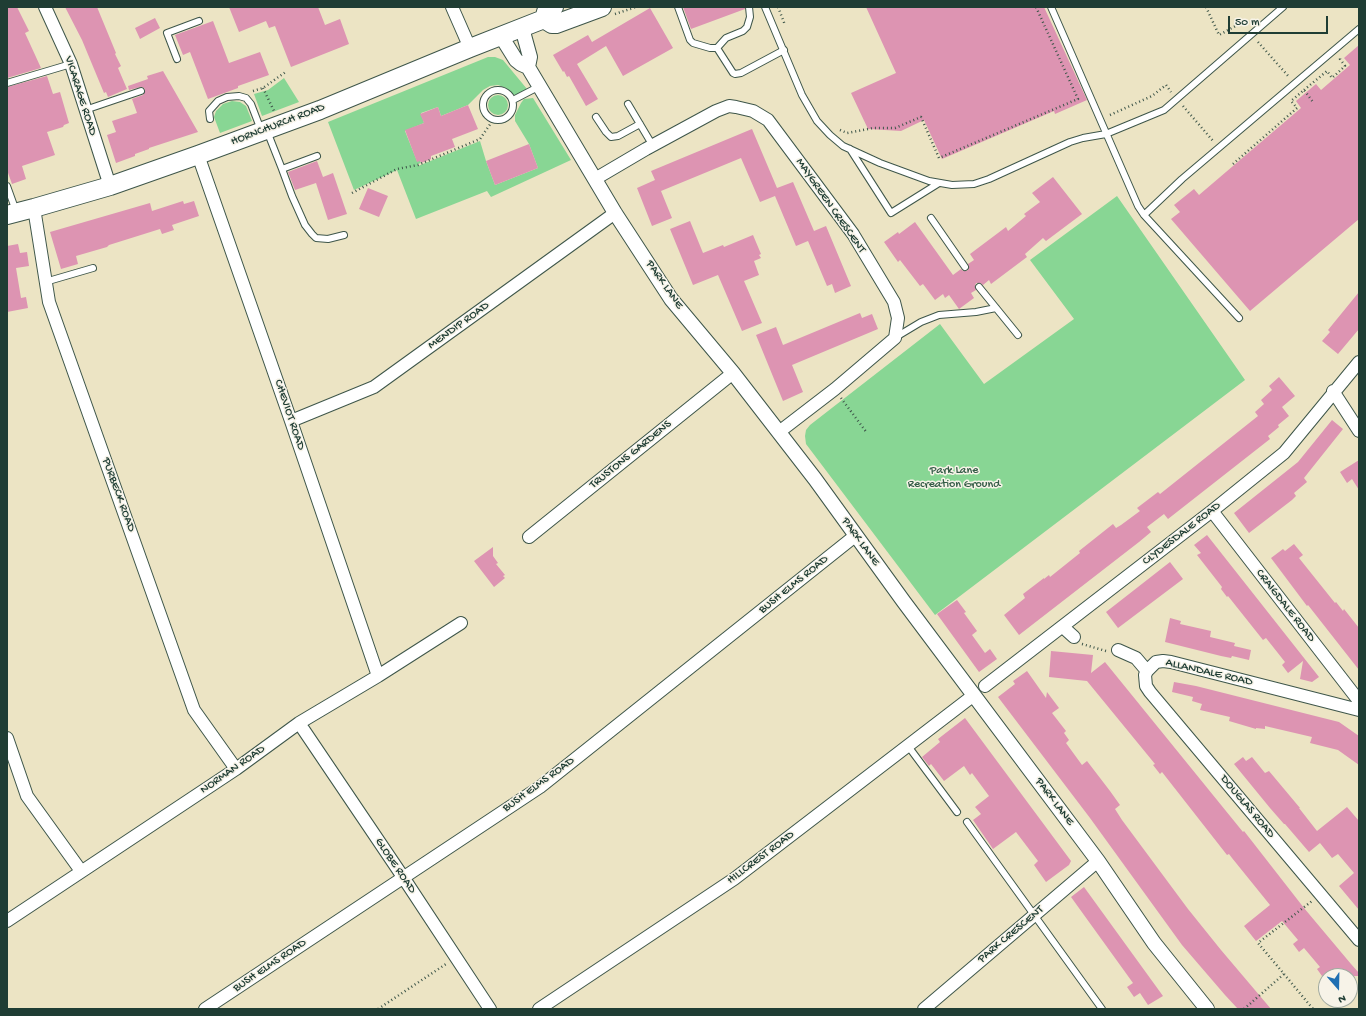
<!DOCTYPE html>
<html>
<head>
<meta charset="utf-8">
<style>
  body { margin:0 }
  #map { position:relative; width:1366px; height:1016px; overflow:hidden; background:#ece4c4; font-family:"Gochi Hand",sans-serif }
  canvas { display:block }
  .frame { position:absolute; inset:0; border:8px solid #1f3d34; pointer-events:none }
  .north { position:absolute; left:1318px; top:968px; width:40px; height:40px; box-sizing:border-box; background:#f7f3e8; border:1px solid #a1aaa0; border-radius:50%; rotate:160deg; font-size:11px; font-weight:700; line-height:16px; text-align:center; color:#1f3d34 }
  .north::after { content:''; display:block; margin:auto; width:14px; height:18px; background:#1f6fb2; clip-path:polygon(50% 0,100% 100%,50% 72%,0 100%) }
  .scale { position:absolute; left:1228px; top:16px; width:100px; height:18px; box-sizing:border-box; border:2px solid #1f3d34; border-top:0; padding-left:5px; font-size:12px; line-height:14px; white-space:nowrap; color:#1f3d34; -webkit-text-stroke:3px #f7f3e8; paint-order:stroke }
</style>
</head>
<body>
<div id="map">
<canvas width="1366" height="1016"></canvas>
<div class="frame"></div>
<div class="north">N</div>
<div class="scale">50 m</div>
</div>
<script>
const c = document.querySelector('canvas').getContext('2d');
c.lineJoin = 'round';
function paint(path, color) {
  c.fillStyle = color;
  c.fill(path, 'evenodd');
}
function toPath(rows) {
  const path = new Path2D();
  for (const r of rows) {
    if (r.length === 3) {
      path.moveTo(r[0] + r[2], r[1]);
      path.arc(r[0], r[1], r[2], 0, 2 * Math.PI);
      continue;
    }
    path.moveTo(r[0], r[1]);
    for (let i = 2; i < r.length; i += 2) path.lineTo(r[i], r[i + 1]);
  }
  return path;
}
function strokePath(path, color, width, dash) {
  c.strokeStyle = color;
  c.lineWidth = width;
  c.lineCap = dash ? 'butt' : 'round';
  c.setLineDash(dash || []);
  c.stroke(path);
}
function label(font, color, halo, rows, align = 'center') {
  c.font = font + ' "Gochi Hand",sans-serif';
  c.lineWidth = 3;
  c.setLineDash([]);
  c.textBaseline = 'middle';
  c.strokeStyle = halo;
  c.fillStyle = color;
  for (const [text, x, y, turn = 0] of rows) {
    c.save();
    c.translate(x, y);
    c.rotate((+turn || 0) * Math.PI / 180);
    c.textAlign = isNaN(turn) ? turn : align;
    if (halo) c.strokeText(text, 0, 0);
    c.fillText(text, 0, 0);
    c.restore();
  }
}
const green = toPath([
  [488,57,495,57,503,60,527,89,522,93,514,95,506,88,498,85,490,86,483,90,468,105,441,116,438,107,421,113,424,123,405,131,417,161,420,161,421,163,418,164,418,166,480,141,486,161,495,185,538,168,529,144,515,121,515,115,521,103,524,99,533,98,571,160,491,197,487,191,416,219,397,170,354,190,328,122],
  [284,78,299,102,262,116,254,94,268,90],
  [498,105,10],
  [232,101,240,102,246,106,252,121,220,133,214,117,216,111,223,104],
  [1117,196,1245,380,935,615,806,444,805,436,806,430,810,425,940,324,984,384,1074,319,1030,260]
]);
const building = toPath([
  [7,7,17,7,29,31,25,33,41,68,7,78],
  [65,7,97,7,116,53,115,54,121,66,118,68,127,89,108,97,106,92,104,93,82,40],
  [229,7,318,7,325,25,340,19,349,44,291,67,275,26,269,28,266,21,239,32],
  [683,7,745,7,745,9,691,29],
  [866,7,1044,7,1087,100,1055,114,1054,111,942,159,924,120,901,131,868,129,851,93,896,73],
  [650,8,673,48,623,76,606,46,577,64,598,99,586,106,569,76,567,77,564,71,563,72,553,55,588,35,592,42],
  [155,18,160,28,140,39,135,28],
  [213,21,229,63,260,52,269,75,238,86,238,88,208,99,190,52,183,55,175,35],
  [1359,45,1359,219,1250,311,1171,219,1180,212,1174,205,1194,189,1199,195,1301,108,1296,101,1316,84,1321,90,1350,65,1344,58],
  [163,71,198,132,149,148,149,149,135,154,135,156,116,163,107,135,116,132,112,121,137,113,132,99,143,95,145,91,144,88,141,87,129,90,128,86,148,79,147,76],
  [47,76,53,94,60,92,69,123,64,125,63,127,47,132,55,155,22,166,26,179,12,184,7,170,7,87],
  [468,105,478,129,452,139,455,147,431,156,431,159,421,163,420,161,417,162,405,130,424,123,420,114,438,107,441,116],
  [752,129,777,188,793,182,814,231,826,226,851,286,835,293,832,284,827,286,808,241,796,246,775,196,760,202,741,158,661,191,672,218,652,226,637,188,655,180,651,171],
  [529,144,538,168,495,185,486,161],
  [317,161,323,177,333,173,347,214,328,220,316,183,295,190,288,172],
  [1053,177,1082,214,1046,241,1043,238,1025,254,1027,257,991,284,989,280,983,285,980,283,976,283,975,286,976,290,971,293,974,298,959,309,949,295,945,298,943,294,935,300,923,284,920,286,900,260,898,262,884,242,898,232,899,234,915,222,953,275,961,269,963,271,967,271,969,267,968,264,974,260,970,254,1006,227,1008,231,1026,216,1024,214,1040,202,1032,193],
  [368,188,388,196,379,217,359,209],
  [183,201,184,204,194,201,199,216,172,225,174,230,162,234,160,229,109,245,107,247,76,256,78,264,61,269,50,232,150,203,152,211],
  [690,221,703,253,723,245,724,247,753,235,761,254,759,255,761,258,754,261,759,275,744,281,762,323,742,331,718,275,693,285,670,229],
  [18,244,20,253,27,252,29,266,16,268,21,298,26,297,28,308,7,312,7,246],
  [1359,292,1359,329,1338,354,1322,341,1330,332,1328,330],
  [860,313,862,318,872,314,878,329,792,365,803,392,783,401,756,335,776,327,783,345],
  [1279,377,1295,396,1282,407,1289,416,1278,425,1279,427,1268,436,1270,439,1168,519,1164,514,1147,527,1151,532,1139,542,1019,635,1004,615,1025,598,1023,594,1044,578,1044,579,1049,575,1050,577,1080,553,1079,551,1113,524,1116,528,1121,525,1140,511,1137,508,1158,492,1160,494,1258,416,1255,412,1264,404,1261,400,1272,390,1269,386],
  [1332,420,1343,429,1304,478,1307,482,1294,493,1296,496,1292,500,1249,533,1234,513,1298,462],
  [1359,460,1359,490,1352,479,1347,483,1340,472],
  [1207,535,1319,677,1312,682,1300,679,1303,661,1288,673,1282,665,1285,662,1266,638,1263,640,1228,596,1227,597,1221,589,1222,587,1197,555,1201,553,1194,545],
  [1294,544,1303,555,1299,558,1335,603,1336,602,1343,611,1344,609,1359,628,1359,670,1308,605,1307,606,1271,558,1283,549,1285,551],
  [493,547,493,556,498,563,496,564,505,575,503,576,505,578,494,587,474,561],
  [1170,562,1183,579,1118,628,1106,612],
  [957,600,966,612,964,613,977,631,972,635,985,653,990,649,997,659,979,672,937,614],
  [1170,618,1181,621,1180,624,1211,631,1210,637,1235,643,1234,646,1251,650,1249,660,1232,656,1231,658,1221,656,1165,642],
  [1051,651,1093,655,1091,673,1105,662,1243,832,1244,831,1304,908,1351,964,1359,973,1359,976,1322,976,1317,969,1320,967,1304,948,1299,952,1293,944,1298,940,1282,921,1256,941,1244,926,1270,905,1232,858,1229,854,1227,855,1162,772,1160,774,1153,765,1155,764,1087,681,1049,677],
  [1027,671,1046,698,1047,692,1059,708,1052,713,1066,731,1064,733,1069,740,1066,743,1082,765,1087,761,1110,791,1120,805,1115,809,1122,820,1188,909,1221,950,1271,1009,1238,1009,1225,995,1182,945,1090,818,998,697,1015,684,1013,681],
  [1174,682,1196,686,1339,722,1359,736,1359,765,1338,750,1310,743,1312,737,1265,726,1265,729,1256,728,1256,729,1229,721,1230,717,1200,710,1202,704,1192,701,1193,697,1172,692],
  [965,718,1071,861,1069,865,1046,882,1034,865,1038,861,1016,832,993,849,973,820,981,814,975,807,989,796,972,773,970,775,964,766,944,781,931,764,929,766,922,757,940,742,938,739],
  [1243,757,1246,761,1252,757,1265,773,1269,771,1300,808,1299,808,1317,831,1347,807,1359,821,1359,910,1339,886,1354,873,1338,854,1332,858,1320,843,1309,852,1285,824,1284,824,1270,808,1234,764],
  [1084,887,1163,996,1148,1005,1140,993,1134,997,1127,987,1133,983,1071,897]
]);
const path = toPath([
  [778,7,785,25],
  [1206,7,1219,35,1241,23],
  [615,14,636,7],
  [1258,42,1289,77],
  [263,88,274,111],
  [1304,90,1327,71,1332,78,1345,66,1340,59,1341,57],
  [253,91,263,88,287,71],
  [1183,106,1214,142],
  [1110,115,1152,96,1166,85,1171,92],
  [840,130,847,133,873,128,895,128,921,117,939,158,1078,99,1036,7],
  [1233,164,1297,108,1291,101,1304,90,1313,102],
  [352,193,397,169,418,165,480,139,493,120],
  [841,398,867,433],
  [1082,644,1106,651],
  [1284,974,1313,1009],
  [378,1009,446,964],
  [1244,1009,1284,974,1258,943,1312,901]
]);
const service = toPath([
  [678,7,690,40,693,43,710,48,717,48,726,38,743,31,747,27,750,17,749,7],
  [765,7,802,95,817,121,830,135,843,146,880,163,929,181,952,185,974,184,989,179,1070,142,1083,138,1106,134,1164,110,1283,7],
  [1051,7,1138,206,1144,215,1239,318],
  [717,48,733,73,735,74,741,73,784,50],
  [177,59,167,33,199,21],
  [7,83,71,64],
  [498,105,15],
  [513,100,540,86],
  [628,104,653,146],
  [85,110,141,91],
  [596,117,606,132,611,137,618,136,640,124],
  [210,119,209,111,218,101,227,97,239,96,246,98,251,104,261,130],
  [267,131,282,169,317,156],
  [850,149,891,213,939,183],
  [282,169,292,196,305,225,312,234,316,238,328,239,344,235],
  [7,186,16,211],
  [1144,215,1182,179,1359,29],
  [931,218,965,267],
  [45,282,93,268],
  [979,287,1018,335],
  [896,337,921,322,939,315,976,312,996,308],
  [908,746,957,812],
  [967,822,1102,1009]
]);
const minor = toPath([
  [45,7,71,64,110,186],
  [452,7,470,48],
  [198,155,291,421,378,676],
  [595,179,646,149,716,111,729,106,736,107,753,111,768,120,853,234,894,302,898,318,895,338,835,389,779,432],
  [34,208,49,302,194,710,236,769],
  [1333,391,1359,431],
  [291,421,374,387,615,213],
  [1212,511,1359,701],
  [529,537,733,373],
  [1063,627,1074,637],
  [1118,650,1136,658,1147,671],
  [985,686,1212,511,1284,453,1359,362],
  [1359,710,1171,662,1163,661,1156,662,1147,671,1145,675,1146,686,1150,692,1359,940],
  [299,723,403,877,490,1009],
  [7,738,27,796,81,871],
  [7,921,236,769,299,723,378,676,461,623],
  [205,1009,540,787,855,536],
  [539,1009,734,879,974,695],
  [924,1009,1098,861]
]);
const tertiary = toPath([
  [522,28,530,57,528,67],
  [501,36,516,60,521,64,528,67,615,213,671,299,733,373,815,479,904,602,1098,861,1154,943,1207,1009]
]);
const primary = toPath([
  [544,19,552,24,556,24,602,7],
  [544,19,546,12,548,9,554,7],
  [7,215,34,208,110,186,198,155,320,110,470,48,544,19]
]);
const streetNames = [
  ["VICARAGE ROAD",80,96,72],
  ["HORNCHURCH ROAD",278,125,-21],
  ["MAYGREEN CRESCENT",830,206,55],
  ["PARK LANE",664,285,55],
  ["MENDIP ROAD",459,326,-36],
  ["CHEVIOT ROAD",289,415,71],
  ["TRUSTONS GARDENS",631,455,-39],
  ["PURBECK ROAD",118,495,70],
  ["CLYDESDALE ROAD",1182,534,-38],
  ["PARK LANE",860,542,54],
  ["BUSH ELMS ROAD",794,585,-39],
  ["CRAIGDALE ROAD",1285,606,52],
  ["ALLANDALE ROAD",1209,673,13],
  ["NORMAN ROAD",233,770,-35],
  ["BUSH ELMS ROAD",539,785,-36],
  ["PARK LANE",1054,802,53],
  ["DOUGLAS ROAD",1247,807,50],
  ["HILLCREST ROAD",761,858,-37],
  ["GLOBE ROAD",395,866,56],
  ["PARK CRESCENT",1011,935,-40],
  ["BUSH ELMS ROAD",270,966,-34]
];
const parkNames = [
  ["Park Lane",954,471],
  ["Recreation Ground",954,485]
];
paint(green, '#88d694');
paint(building, '#dd94b2');
strokePath(service, '#3e564a', 8);
strokePath(minor, '#3e564a', 14);
strokePath(tertiary, '#3e564a', 16);
strokePath(primary, '#3e564a', 20);
strokePath(path, '#3e564a', 2.5, [1, 3]);
strokePath(service, '#fff', 6);
strokePath(minor, '#fff', 12);
strokePath(tertiary, '#fff', 14);
strokePath(primary, '#fff', 18);
label('12px', '#1f3d34', '#f7f3e8', streetNames);
label('12px', '#345c47', '#f7f3e8', parkNames);
</script>
</body>
</html>
